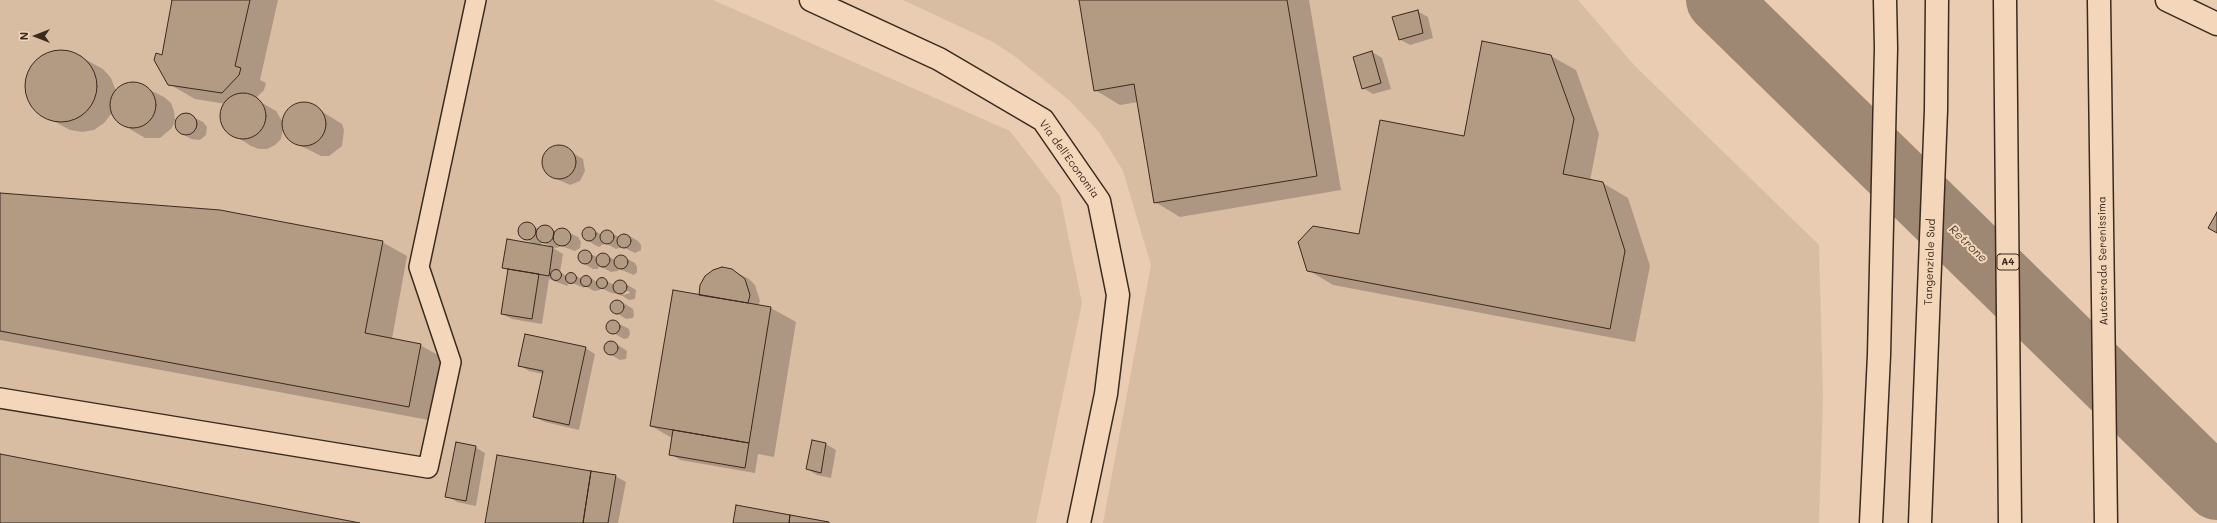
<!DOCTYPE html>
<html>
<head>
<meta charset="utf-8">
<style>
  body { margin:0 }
  #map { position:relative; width:2217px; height:523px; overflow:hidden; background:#e9ccb1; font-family:Mali,sans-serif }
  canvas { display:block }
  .north { position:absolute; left:16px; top:16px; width:40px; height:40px; -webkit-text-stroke:3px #f4d7ba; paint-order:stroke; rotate:270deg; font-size:11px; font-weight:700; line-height:16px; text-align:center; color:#3b2a1e }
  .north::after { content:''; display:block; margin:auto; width:14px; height:18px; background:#3b2a1e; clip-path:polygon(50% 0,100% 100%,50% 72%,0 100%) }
</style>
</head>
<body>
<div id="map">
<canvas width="2217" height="523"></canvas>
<div class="north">N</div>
</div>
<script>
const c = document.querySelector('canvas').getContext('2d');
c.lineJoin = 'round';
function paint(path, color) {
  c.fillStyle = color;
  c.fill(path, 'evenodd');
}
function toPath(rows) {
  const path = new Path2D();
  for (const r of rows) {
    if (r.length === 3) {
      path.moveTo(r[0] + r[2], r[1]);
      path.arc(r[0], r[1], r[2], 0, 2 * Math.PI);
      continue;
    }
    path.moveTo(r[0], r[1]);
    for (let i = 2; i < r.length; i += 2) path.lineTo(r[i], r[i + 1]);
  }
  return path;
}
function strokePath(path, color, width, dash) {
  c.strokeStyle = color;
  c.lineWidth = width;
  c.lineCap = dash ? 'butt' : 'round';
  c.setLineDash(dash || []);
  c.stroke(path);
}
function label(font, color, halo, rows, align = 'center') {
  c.font = font + ' Mali,sans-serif';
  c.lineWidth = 4;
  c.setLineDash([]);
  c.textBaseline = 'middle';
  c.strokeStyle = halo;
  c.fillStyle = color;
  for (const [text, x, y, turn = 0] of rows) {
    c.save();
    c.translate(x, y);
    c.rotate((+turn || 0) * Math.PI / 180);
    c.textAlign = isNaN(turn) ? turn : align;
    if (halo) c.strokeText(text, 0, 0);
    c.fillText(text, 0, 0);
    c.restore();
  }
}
const built = toPath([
  [0,0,713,0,1010,131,1060,196,1082,303,1036,523,0,523],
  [903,0,1578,0,1635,66,1819,245,1823,398,1819,523,1103,523,1151,265,1123,171,1099,132,1069,100,1013,55,991,41]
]);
const shadow = toPath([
  [173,0,278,0,260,80,266,83,264,90,255,99,276,111,282,121,290,108,296,104,310,104,342,124,344,130,342,146,329,156,321,156,293,142,283,128,281,139,275,145,267,149,259,149,251,146,225,129,222,122,223,106,226,104,195,99,169,84,163,56],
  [1080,0,1309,0,1341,190,1180,217,1155,202,1138,102,1120,105,1095,90],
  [1417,11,1428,17,1433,38,1410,45,1399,39],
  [60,50,72,52,103,69,111,78,116,91,128,83,136,83,164,97,171,103,174,111,175,120,172,128,160,138,145,138,118,122,112,113,104,123,94,130,82,132,70,130,39,113,31,104,26,93,26,81,30,69,37,59,48,53],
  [1372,52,1382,58,1391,89,1373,94,1363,88],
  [1551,56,1576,70,1599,134,1590,181,1603,183,1628,198,1650,266,1635,342,1333,285,1308,270,1360,236],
  [185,113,203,122,207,127,206,135,200,140,191,139,181,133,176,126,176,119],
  [555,146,561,146,583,159,585,171,580,181,570,185,548,175,543,166,543,160,549,150],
  [0,194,382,242,407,256,392,339,420,345,445,359,434,421,0,340],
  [527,223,539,229,545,226,557,232,562,229,578,237,581,242,580,248,575,251,561,246,557,248,551,247,543,242,539,246,553,248,563,254,560,272,568,277,568,274,571,273,582,279,587,276,599,283,599,280,603,279,614,285,621,281,636,290,635,299,629,300,616,292,615,294,609,292,600,287,600,290,594,291,585,286,584,288,570,282,567,286,549,279,542,324,512,319,502,314,509,271,503,267,534,244,523,238,519,233,522,225],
  [629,291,630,293,623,295,623,292],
  [590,228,602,235,608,231,619,237,623,235,628,235,638,241,641,245,641,250,635,253,623,247,616,249,605,243,599,247,595,245,585,239,582,233,585,229],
  [583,250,597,257,604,254,615,260,619,256,624,257,635,263,637,267,637,272,634,275,619,269,618,271,611,272,599,266,598,269,593,269,583,263,578,257,579,253],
  [732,270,749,279,755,285,760,301,758,306,771,308,796,322,774,457,758,454,755,473,680,460,670,454,672,438,651,426,700,296],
  [619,300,633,309,634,314,633,318,626,319,612,310,612,303],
  [614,321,629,329,630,334,628,338,624,339,608,330,610,322],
  [612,341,627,351,626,359,620,360,605,351,608,342],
  [585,348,595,354,579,430,545,422,534,417,543,374,529,371,519,365],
  [812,441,826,444,836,450,831,478,817,475,807,469],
  [475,447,485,453,476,506,457,502,447,496],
  [615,476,626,482,618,523,486,523]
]);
const river = toPath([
  [1718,0,2217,488]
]);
const building = toPath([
  [172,0,250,0,235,66,241,68,239,75,222,93,168,85,154,60,156,53,162,55,172,0],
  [1079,0,1287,0,1317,176,1154,203,1134,84,1094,91,1079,0],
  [1418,10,1423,33,1399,40,1392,17,1418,10],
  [1482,41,1551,55,1574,119,1563,174,1603,182,1625,251,1610,329,1307,271,1298,242,1313,226,1359,234,1380,120,1464,136,1482,41],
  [61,86,36],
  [1372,51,1381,83,1362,89,1353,57,1372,51],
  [133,105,23],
  [243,116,23],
  [304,124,22],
  [186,124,11],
  [559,162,17],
  [0,193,220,210,383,241,365,333,421,344,409,407,0,331,0,193],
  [2217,212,2217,233,2208,228,2217,212],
  [527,231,9],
  [545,234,9],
  [589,234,7],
  [562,237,9],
  [607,237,7],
  [624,241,7],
  [507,239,553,247,549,276,502,268,507,239],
  [585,257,7],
  [603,260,7],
  [621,262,7],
  [722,267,732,269,745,279,750,295,748,303,699,295,700,285,705,276,713,270,722,267],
  [508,269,539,274,532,319,501,314,508,269],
  [556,275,5.5],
  [571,278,5.5],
  [586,281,5.5],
  [602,283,5.5],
  [620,287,7],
  [673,290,771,307,749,443,650,426,673,290],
  [617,307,7],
  [613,327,7],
  [525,334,586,347,569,425,533,417,543,371,518,366,525,334],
  [611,348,7],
  [673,430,749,443,745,468,669,455,673,430],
  [812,440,826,443,821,473,806,469,812,440],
  [456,442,476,446,466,501,445,497,456,442],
  [0,454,360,523,0,523,0,454],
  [497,455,591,471,583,523,485,523,497,455],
  [591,471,616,475,608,523,583,523,591,471],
  [736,505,790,515,789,523,733,523,736,505],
  [790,515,829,522,829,523,789,523,790,515]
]);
const lane = toPath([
  [0,398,428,468,451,362,419,267,476,0]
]);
const street = toPath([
  [811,0,939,59,1043,120,1099,201,1118,295,1106,394,1079,523]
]);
const secondary = toPath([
  [2167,0,2217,24]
]);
const highway = toPath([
  [2005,0,2010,523],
  [2099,0,2106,523],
  [1871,523,1879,355,1886,48,1885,0],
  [1920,523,1936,110,1937,0]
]);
const shields = [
  [2008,262,22]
];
const shieldNames = [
  ["A4",2008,262]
];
const streetNames = [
  ["Via dell'Economia",1069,159,54],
  ["Autostrada Serenissima",2103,261,-91],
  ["Tangenziale Sud",1930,262,-88]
];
const waterNames = [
  ["Retrone",1968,244,44]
];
paint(built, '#d9bda3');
paint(shadow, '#0003');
strokePath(river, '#9e8873', 64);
paint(building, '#b39a83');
strokePath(building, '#3b2a1e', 1);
strokePath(lane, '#3b2a1e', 22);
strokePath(street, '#3b2a1e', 25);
strokePath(secondary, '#3b2a1e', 25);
strokePath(highway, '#3b2a1e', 25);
strokePath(lane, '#f4d7ba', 19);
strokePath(street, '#f4d7ba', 22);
strokePath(secondary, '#f4d7ba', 22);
strokePath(highway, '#f4d7ba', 22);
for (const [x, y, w] of shields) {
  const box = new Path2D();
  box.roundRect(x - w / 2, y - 8, w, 16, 3);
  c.fillStyle = '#f4d7ba';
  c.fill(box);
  strokePath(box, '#3b2a1e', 1);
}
label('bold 10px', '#3b2a1e', null, shieldNames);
label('11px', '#3b2a1e', '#f4d7ba', streetNames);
label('italic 12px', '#544233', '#f4d7ba', waterNames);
</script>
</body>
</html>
